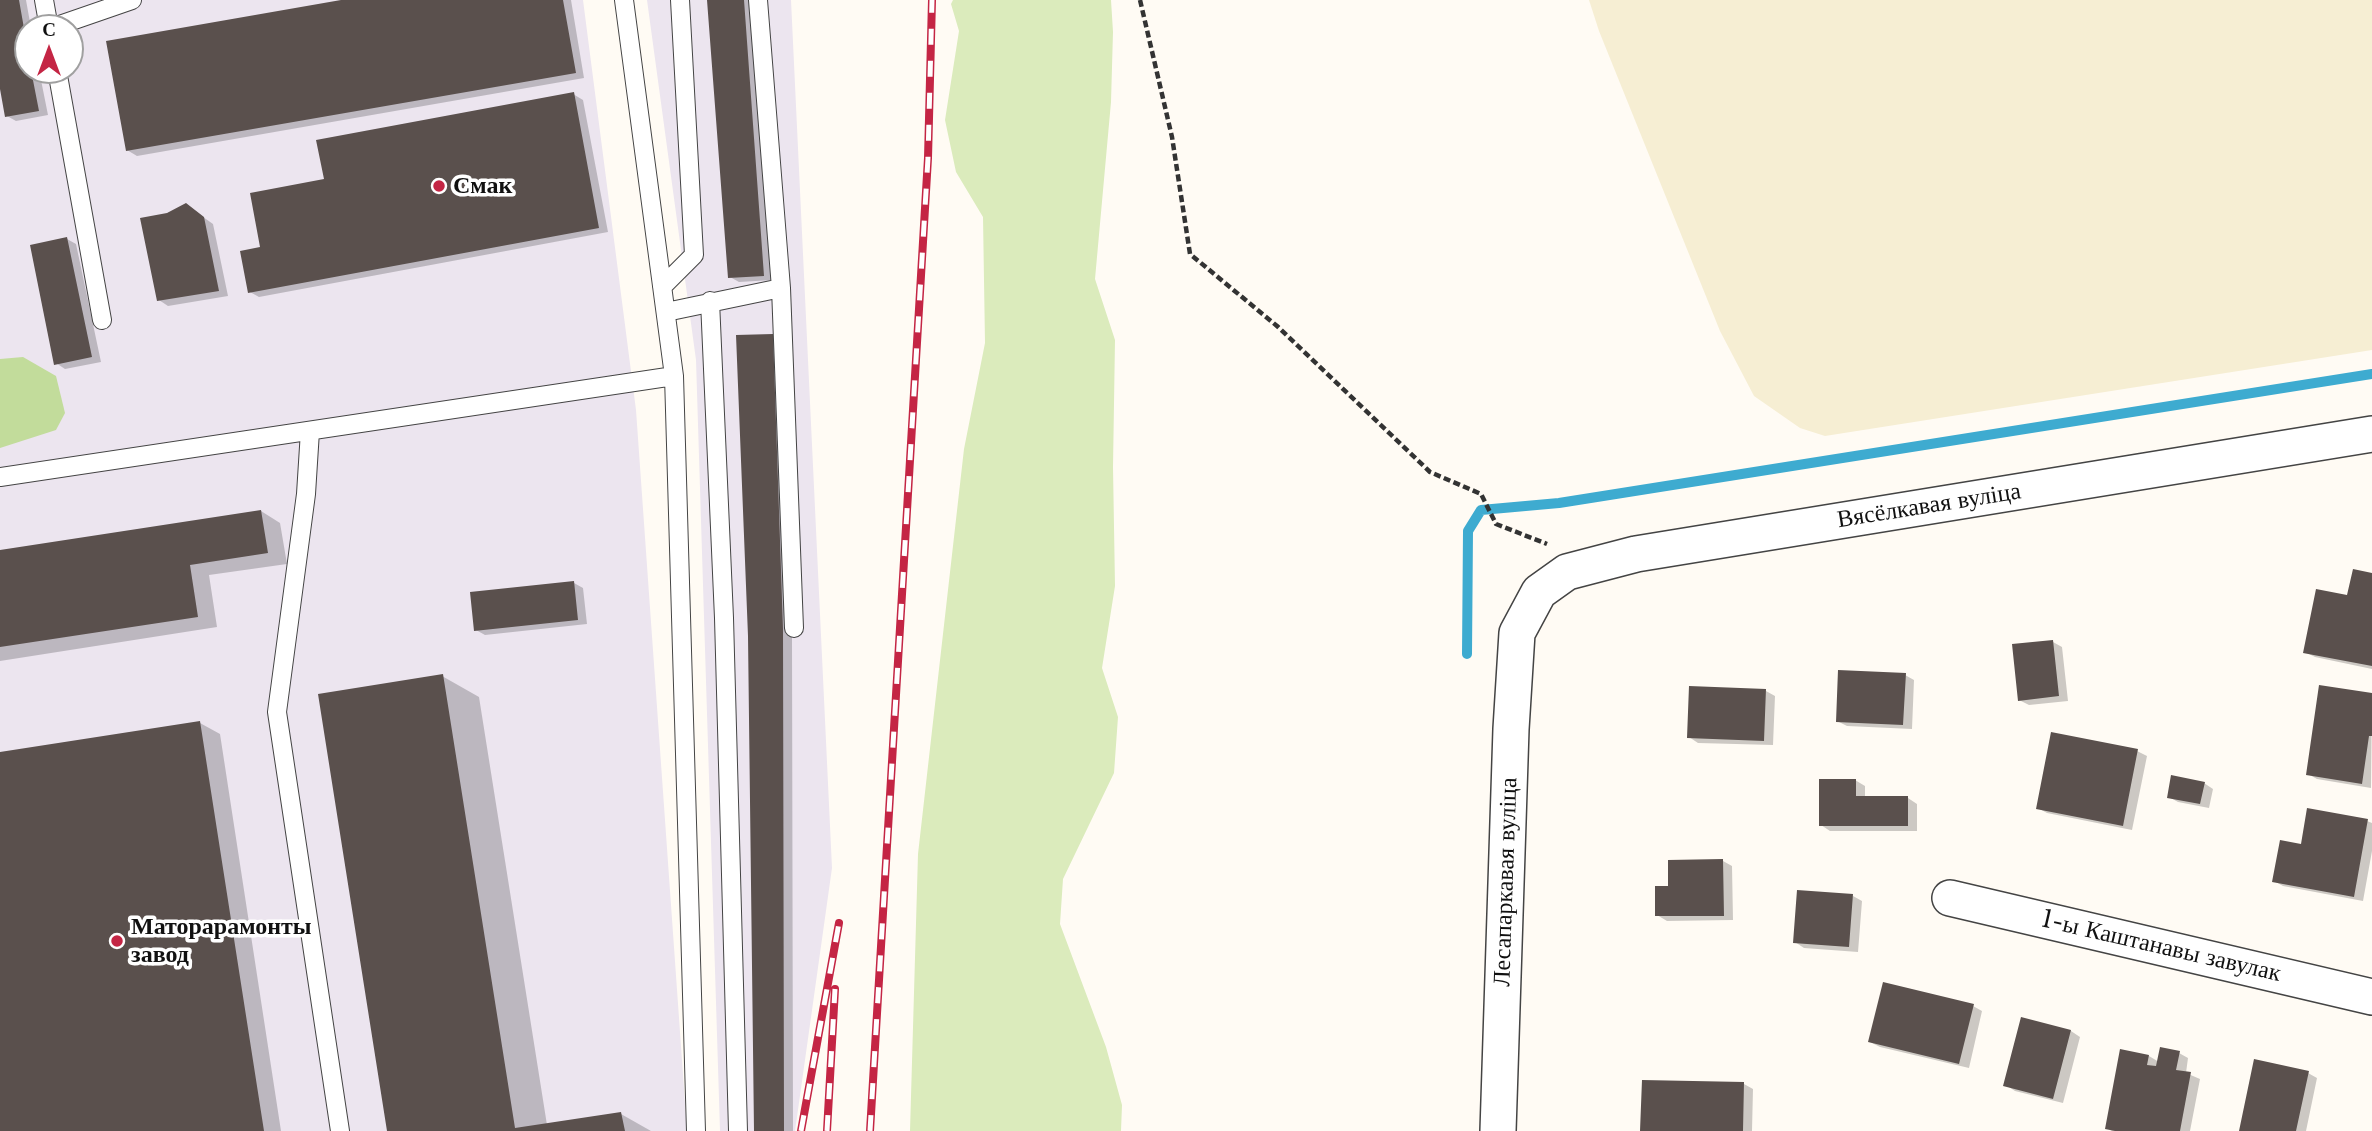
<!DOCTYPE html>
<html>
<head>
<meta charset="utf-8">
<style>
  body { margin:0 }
  #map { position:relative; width:2372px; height:1131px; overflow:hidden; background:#fffbf4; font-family:"Libre Baskerville",serif }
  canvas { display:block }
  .north { position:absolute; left:14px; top:14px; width:70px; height:70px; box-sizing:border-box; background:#fff; border:2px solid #a0a0a0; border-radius:50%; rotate:0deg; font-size:19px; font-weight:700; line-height:28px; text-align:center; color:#111 }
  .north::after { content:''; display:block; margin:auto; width:24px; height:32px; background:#c42544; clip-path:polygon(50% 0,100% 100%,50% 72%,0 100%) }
</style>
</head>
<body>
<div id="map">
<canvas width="2372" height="1131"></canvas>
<div class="north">С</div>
</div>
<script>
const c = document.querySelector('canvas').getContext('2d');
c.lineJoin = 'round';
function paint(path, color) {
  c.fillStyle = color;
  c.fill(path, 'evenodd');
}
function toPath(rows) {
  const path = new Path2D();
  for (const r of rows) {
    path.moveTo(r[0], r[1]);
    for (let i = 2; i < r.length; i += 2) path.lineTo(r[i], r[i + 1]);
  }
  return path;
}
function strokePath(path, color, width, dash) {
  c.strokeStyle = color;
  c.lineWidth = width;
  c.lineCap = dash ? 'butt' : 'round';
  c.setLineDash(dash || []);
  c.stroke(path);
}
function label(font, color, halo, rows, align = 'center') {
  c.font = font + ' "Libre Baskerville",serif';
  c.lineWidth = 7;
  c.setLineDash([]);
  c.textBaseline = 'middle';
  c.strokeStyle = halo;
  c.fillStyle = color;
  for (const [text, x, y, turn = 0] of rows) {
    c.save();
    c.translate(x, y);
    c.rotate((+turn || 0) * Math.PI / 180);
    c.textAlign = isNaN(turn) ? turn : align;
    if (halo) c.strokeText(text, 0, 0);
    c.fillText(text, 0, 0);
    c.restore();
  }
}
const industrial = toPath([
  [0,0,583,0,636,410,687,1131,0,1131],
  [28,28,70,28,70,70,28,70],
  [647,0,791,0,832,868,795,1131,720,1131,696,360]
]);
const farmland = toPath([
  [1589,0,2372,0,2372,350,1825,436,1800,428,1754,396,1720,331,1599,31]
]);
const green = toPath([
  [953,0,1111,0,1113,32,1111,102,1095,279,1115,340,1113,467,1115,586,1102,668,1118,717,1114,773,1063,879,1060,924,1106,1047,1122,1105,1121,1131,910,1131,918,854,964,449,985,343,983,217,956,172,945,120,959,31,951,4]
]);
const forest = toPath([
  [23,357,56,376,65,413,56,430,0,448,0,359]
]);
const shadow = toPath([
  [0,0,26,0,31,28,28,28,28,70,39,70,48,115,16,121,7,116,0,79],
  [351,0,571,0,584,78,137,156,127,150],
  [709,0,752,0,773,280,739,282,730,277],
  [573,94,583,100,608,232,259,297,250,292,326,180],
  [186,205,213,224,228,296,168,306,159,300,168,215],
  [67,239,76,244,101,362,65,369,56,363],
  [773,336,782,341,792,636,793,1131,755,1131,750,636],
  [261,511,280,523,287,564,209,575,217,627,0,661,0,552],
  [2372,574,2372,669,2315,657,2305,652,2349,597],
  [574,583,583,588,587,624,485,635,476,630],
  [2053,642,2062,647,2068,701,2029,705,2019,700],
  [1905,675,1914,680,1912,729,1847,726,1837,721],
  [442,676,479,697,547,1125,621,1114,651,1131,388,1131],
  [1766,691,1775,696,1773,745,1698,743,1689,737],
  [2372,694,2371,788,2317,779,2308,774],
  [200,723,220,734,281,1131,0,1131,0,753],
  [2137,751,2147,756,2132,830,2047,813,2038,808],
  [1855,780,1865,786,1865,798,1908,798,1917,804,1917,831,1830,831,1821,825],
  [2204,783,2213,789,2209,808,2178,802,2169,797],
  [2367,821,2372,823,2372,851,2363,901,2283,886,2274,881,2302,846],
  [1723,861,1732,866,1733,920,1667,921,1657,915],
  [1853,896,1862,901,1858,952,1804,948,1795,942],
  [1973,1006,1982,1011,1969,1068,1880,1047,1870,1042],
  [2022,1019,2071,1031,2080,1037,2063,1103,2015,1091,2006,1085],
  [2121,1051,2149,1056,2159,1062,2179,1053,2188,1058,2186,1073,2200,1079,2190,1131,2112,1131,2107,1128],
  [2308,1073,2317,1078,2306,1131,2241,1131],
  [1744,1084,1753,1089,1752,1131,1644,1131]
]);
const stream = toPath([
  [1467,654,1468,531,1481,510,1559,503,2372,374]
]);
const building = toPath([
  [0,0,19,0,28,51,28,70,31,70,39,111,5,117,0,89],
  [341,0,563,0,576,73,126,151,106,41],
  [707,0,744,0,764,276,728,278],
  [574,92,599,228,248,293,240,251,260,247,250,193,324,179,316,140],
  [186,203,204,217,219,291,157,301,140,218,167,213],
  [67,237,92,357,54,365,30,245],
  [773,334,783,629,784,1131,754,1131,748,636,736,335],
  [261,510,268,553,190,565,198,617,0,647,0,550],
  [2353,569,2372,573,2372,666,2303,653,2316,589,2347,595],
  [574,581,578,620,474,631,470,592],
  [2053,640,2059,696,2018,701,2012,644],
  [1838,670,1906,673,1903,725,1836,722],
  [443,674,515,1128,621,1112,625,1131,387,1131,318,694],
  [2319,685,2372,693,2372,736,2369,736,2362,784,2306,775],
  [1689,686,1766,689,1764,741,1687,738],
  [200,721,264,1131,0,1131,0,752],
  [2051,732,2138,749,2123,826,2036,809],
  [2171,775,2205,782,2200,804,2167,798],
  [1819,779,1856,779,1856,796,1908,796,1908,826,1819,826],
  [2307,808,2368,819,2354,897,2272,882,2280,840,2301,844],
  [1723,859,1724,916,1655,916,1655,886,1668,886,1668,860],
  [1797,890,1853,894,1849,947,1793,943],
  [1883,982,1974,1004,1959,1064,1868,1042],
  [2021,1017,2071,1030,2053,1099,2003,1086],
  [2160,1047,2180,1051,2176,1070,2191,1072,2180,1131,2115,1131,2105,1129,2120,1049,2149,1055,2147,1065,2156,1066],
  [2254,1059,2309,1071,2296,1131,2239,1131],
  [1642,1080,1744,1082,1743,1131,1640,1131]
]);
const path = toPath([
  [1140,0,1172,137,1190,254,1277,326,1430,472,1481,494,1496,524,1547,544]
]);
const service = toPath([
  [44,0,49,28],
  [624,0,674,376,696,1131],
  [758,0,781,288,794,628],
  [51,28,132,0],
  [57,70,102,320],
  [662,287,694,255,680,0],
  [710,301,724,618,738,1131],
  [666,312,781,288],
  [310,431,306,494,277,712,340,1131],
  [0,477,674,376]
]);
const minor = toPath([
  [1950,898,2372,997],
  [1498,1131,1511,729,1517,633,1539,592,1567,572,1636,554,2372,434]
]);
const rail = toPath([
  [801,1131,839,923],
  [827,1131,835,989],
  [870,1131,928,158,932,0]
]);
const markers = [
  [439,186,7,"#c42544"],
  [117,941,7,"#c42544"]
];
const poiNames = [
  ["Смак",453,186],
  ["Маторарамонты",131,927],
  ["завод",131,955]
];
const streetNames = [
  ["Вясёлкавая вуліца",1929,506,-9],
  ["Лесапаркавая вуліца",1506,882,-88],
  ["1-ы Каштанавы завулак",2161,947,13]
];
paint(industrial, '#ece5ef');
paint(farmland, '#f6eed3');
paint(green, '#dbebbc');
paint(forest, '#c2dc9b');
paint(shadow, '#0003');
strokePath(stream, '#3eabd0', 10);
paint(building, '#5a504d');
strokePath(service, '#444', 20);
strokePath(minor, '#444', 38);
strokePath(path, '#333', 4.5, [7, 3.5]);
strokePath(service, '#fff', 18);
strokePath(minor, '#fff', 35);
strokePath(rail, '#c42544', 8);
strokePath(rail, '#fff', 5, [16]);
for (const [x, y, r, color] of markers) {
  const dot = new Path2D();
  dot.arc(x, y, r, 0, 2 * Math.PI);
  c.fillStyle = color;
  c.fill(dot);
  strokePath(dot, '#fff', 2.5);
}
label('bold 24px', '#111', '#fff', poiNames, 'left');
label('24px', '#111', '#fff', streetNames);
</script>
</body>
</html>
